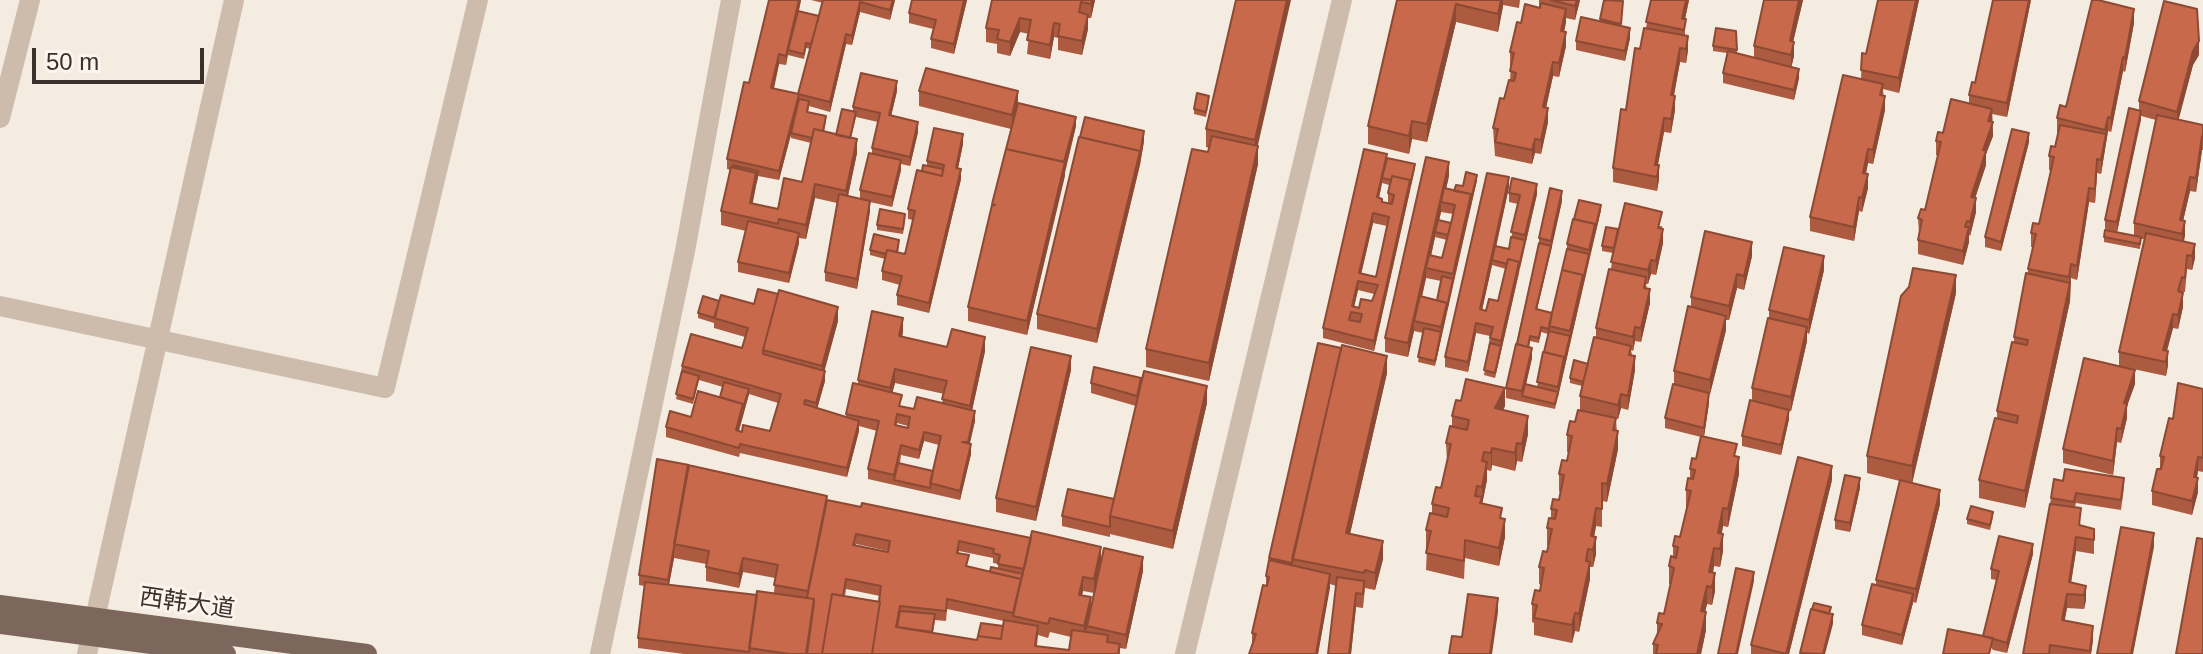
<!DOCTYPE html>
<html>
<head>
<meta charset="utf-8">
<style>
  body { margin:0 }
  #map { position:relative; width:2203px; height:654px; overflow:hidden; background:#f4ebe1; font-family:Arial,sans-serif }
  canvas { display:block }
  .scale { position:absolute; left:32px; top:48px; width:172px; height:36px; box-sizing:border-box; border:4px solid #3b302b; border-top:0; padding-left:10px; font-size:24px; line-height:28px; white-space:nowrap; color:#3b302b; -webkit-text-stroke:6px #fbf5ee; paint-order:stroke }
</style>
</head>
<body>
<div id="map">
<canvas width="2203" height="654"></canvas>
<div class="scale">50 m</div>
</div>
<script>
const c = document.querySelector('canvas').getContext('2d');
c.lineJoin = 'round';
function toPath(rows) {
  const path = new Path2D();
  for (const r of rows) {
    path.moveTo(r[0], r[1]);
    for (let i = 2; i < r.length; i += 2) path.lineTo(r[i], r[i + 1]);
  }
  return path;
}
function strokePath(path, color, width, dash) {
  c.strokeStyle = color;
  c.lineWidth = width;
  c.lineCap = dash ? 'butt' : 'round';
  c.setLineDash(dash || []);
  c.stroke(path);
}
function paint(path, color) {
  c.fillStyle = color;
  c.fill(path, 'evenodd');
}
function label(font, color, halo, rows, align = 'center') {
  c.font = font + ' Arial,"Noto Sans SC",sans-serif';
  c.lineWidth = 6;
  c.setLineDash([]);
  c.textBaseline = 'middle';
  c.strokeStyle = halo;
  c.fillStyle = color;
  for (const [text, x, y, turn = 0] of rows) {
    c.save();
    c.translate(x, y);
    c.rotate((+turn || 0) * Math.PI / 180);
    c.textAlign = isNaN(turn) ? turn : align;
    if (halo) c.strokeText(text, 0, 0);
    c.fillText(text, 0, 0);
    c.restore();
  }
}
const minor = toPath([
  [0,118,30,0],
  [0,306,385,388,478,0],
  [600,654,685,251,731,0]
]);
const tertiary = toPath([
  [87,654,234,0],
  [1185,654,1342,0]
]);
const primary = toPath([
  [0,605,367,654],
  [0,624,226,654]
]);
const wall = toPath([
  [769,0,801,0,799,11,819,16,823,3,811,0,895,0,890,20,860,12,852,45,846,44,830,112,809,106,808,112,826,121,824,132,836,135,853,112,853,107,897,91,891,116,918,132,910,166,901,164,901,170,892,207,870,202,870,211,857,289,825,281,825,272,837,203,815,198,806,239,799,238,799,243,789,283,738,272,738,262,746,231,721,225,721,211,730,170,727,169,727,159,749,83],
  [806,48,810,49,798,94,774,89,779,64,786,65,788,55,804,59],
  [856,117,878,122,872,148,872,154,860,190,860,199,848,196,857,153,851,138],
  [791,134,791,138,811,143,802,182,778,209,752,203,758,176,779,180],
  [912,0,967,0,954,54,931,48,931,39,933,29,909,23,909,13],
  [992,0,1095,0,1091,18,1088,18,1088,29,1082,55,1058,50,1058,38,1054,37,1050,59,1027,54,1029,34,1020,32,1010,56,997,53,997,44,986,42,986,28],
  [1236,0,1257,146,1258,164,1209,381,1146,367,1146,349,1208,152,1209,148,1206,147,1206,129],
  [1397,0,1520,0,1519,8,1503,5,1498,32,1456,22,1427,142,1412,139,1409,154,1368,144,1368,126],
  [1539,0,1580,0,1575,20,1566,18,1564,31,1566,46,1559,77,1553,76,1546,108,1548,122,1541,154,1535,153,1532,164,1495,156,1493,128,1510,80,1511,66,1510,66,1510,52,1521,23,1539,7],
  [1604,0,1623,1,1621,26,1630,38,1625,61,1576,50,1576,41,1600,21],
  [1651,0,1689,0,1685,19,1685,36,1688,50,1686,63,1680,62,1674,96,1675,110,1671,133,1664,132,1658,165,1659,179,1657,191,1613,182,1613,168,1646,28],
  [1764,0,1803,0,1793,42,1794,56,1791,67,1799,78,1794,100,1723,83,1723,73,1727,53,1713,51,1713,46,1736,31,1737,54,1754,58,1754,46],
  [1878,0,1919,0,1899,93,1883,89,1885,110,1873,164,1868,163,1866,173,1868,188,1862,212,1859,211,1854,241,1810,231,1810,217,1861,79,1862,53,1866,54],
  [2031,0,2007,117,1992,114,1993,136,1986,154,1986,165,1975,198,1976,212,1970,236,1969,235,1969,242,1963,265,1918,254,1918,240,1919,233,1918,218,1925,210,1938,156,1936,155,1936,141,1969,104,1969,95,1975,83],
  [2134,23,2125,72,2123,71,2111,132,2108,131,2101,174,2097,173,2095,203,2089,202,2077,280,2071,278,2070,301,2025,508,1979,498,1979,480,1997,419,1997,411,2014,343,2014,337,2033,247,2031,247,2031,233,2039,224,2051,171,2049,170,2049,156,2055,147,2058,133,2057,132,2057,118],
  [2199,55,2193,65,2178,120,2203,125,2203,150,2202,150,2196,192,2190,191,2183,221,2185,235,2184,242,2195,258,2192,270,2187,269,2185,292,2181,292,2183,307,2178,329,2173,328,2167,351,2168,365,2166,376,2119,366,2119,352,2144,239,2141,239,2140,249,2104,242,2104,237,2134,235,2134,223,2156,120,2141,116,2117,232,2105,229,2105,220,2139,110,2139,101],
  [919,91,1018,103,1076,126,1027,335,968,321,968,307,1011,129,919,106],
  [1209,101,1206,117,1194,114,1194,109],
  [1144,141,1140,165,1097,343,1037,329,1037,314],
  [2029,142,2001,251,1985,247,1985,237],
  [963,144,958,168,961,179,929,313,897,305,897,295,900,285,882,280,882,271,885,259,870,255,870,250,899,245,898,252,905,254,913,220,908,219,908,209,927,166,927,161],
  [1387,159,1415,169,1374,351,1323,338,1323,328],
  [1382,183,1389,185,1388,193,1388,203,1382,202,1379,198],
  [1373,223,1387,226,1376,277,1361,274],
  [1358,290,1374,294,1372,301,1359,308,1354,306],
  [1449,176,1446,189,1454,191,1477,180,1435,366,1418,362,1423,333,1414,331,1408,357,1385,352,1385,338],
  [1441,212,1453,214,1451,223,1439,221],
  [1435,237,1447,240,1442,258,1431,256],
  [1426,278,1441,281,1437,300,1422,297],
  [1509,187,1496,246,1509,249,1518,204,1509,202,1509,193,1537,194,1495,378,1484,375,1490,336,1476,333,1468,372,1445,367,1445,357],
  [1492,265,1506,269,1498,301,1486,311,1482,310],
  [1562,201,1537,309,1552,313,1567,249,1567,244,1601,210,1555,409,1506,398,1506,388,1539,243,1539,238],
  [1541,332,1548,334,1537,387,1526,385,1532,358,1529,347,1530,341,1539,343],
  [905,219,903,234,877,230,877,225],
  [1662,226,1663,243,1656,275,1651,274,1648,284,1646,284,1650,303,1641,342,1635,341,1633,351,1631,350,1635,370,1628,410,1621,408,1618,419,1616,419,1618,449,1607,502,1602,501,1602,527,1596,526,1594,536,1596,554,1593,567,1590,567,1590,579,1579,632,1575,631,1572,643,1534,635,1534,623,1532,622,1532,604,1540,591,1541,585,1539,584,1539,567,1547,552,1549,546,1547,545,1547,528,1551,519,1551,509,1559,500,1560,492,1559,491,1559,474,1567,461,1569,453,1567,452,1567,435,1575,422,1610,417,1580,410,1580,396,1582,386,1570,383,1570,378,1588,364,1596,337,1596,328,1611,269,1613,253,1602,251,1602,246,1618,229],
  [1752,256,1744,290,1737,288,1729,320,1726,320,1726,330,1710,394,1709,394,1709,403,1704,436,1737,456,1739,474,1728,527,1723,526,1722,533,1723,551,1720,567,1714,566,1713,573,1715,591,1712,605,1707,604,1705,612,1706,630,1701,654,1653,654,1653,644,1657,635,1657,623,1664,614,1671,584,1669,584,1669,566,1673,557,1673,546,1680,537,1687,508,1686,507,1686,490,1690,479,1690,469,1696,459,1701,437,1665,428,1665,418,1674,385,1674,371,1691,307,1691,297],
  [1824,270,1809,334,1807,333,1807,341,1791,411,1789,411,1789,419,1781,455,1742,446,1742,436,1752,401,1752,388,1769,318,1769,310],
  [1956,293,1912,483,1940,504,1916,603,1913,602,1902,645,1862,635,1862,625,1876,585,1876,580,1900,481,1867,473,1867,456],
  [719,301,754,304,838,321,824,371,825,381,817,408,846,417,846,414,858,385,858,380,903,332,902,337,947,347,985,351,972,410,975,421,969,444,971,454,960,500,868,479,868,469,877,431,859,426,859,431,847,477,740,453,739,457,666,437,666,427,691,417,720,397,723,387,699,380,693,404,676,399,682,366,742,348,745,337,714,328,714,323,698,318,698,313],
  [895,383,944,394,942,403,914,409,901,406,892,393],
  [749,394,778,403,770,431,739,431],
  [897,423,908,426,908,428,897,426],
  [924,441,939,445,933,471,900,463,901,455,919,459],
  [1341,348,1387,373,1350,534,1383,559,1375,590,1365,588,1363,608,1356,607,1351,654,1328,654,1336,586,1330,584,1318,654,1249,654,1252,644,1252,633,1266,586,1266,576,1269,558],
  [1071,370,1036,521,996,512,996,498],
  [1091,383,1141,384,1207,403,1173,549,1110,534,1110,537,1062,526,1062,516,1114,499,1136,406,1091,393],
  [2135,384,2127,406,2127,418,2121,443,2117,442,2113,475,2063,463,2063,449],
  [2203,389,2203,472,2198,471,2197,478,2198,492,2192,515,2152,505,2152,491,2160,469,2160,456,2173,419],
  [1505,406,1503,410,1528,434,1522,462,1517,461,1515,471,1492,465,1491,471,1487,470,1487,480,1482,504,1502,518,1505,537,1499,566,1465,558,1464,579,1426,570,1427,548,1426,548,1426,530,1432,514,1432,504,1441,488,1447,461,1446,443,1452,426,1452,416],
  [657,459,827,502,1031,538,1101,547,1094,593,1083,591,1082,595,1091,609,1143,571,1126,649,1120,648,1120,654,684,654,638,648,638,638,645,586,639,585,639,575],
  [856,544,888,551,888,552,856,545],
  [959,551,993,558,993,563,998,564,998,568,990,572,968,567,959,553],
  [674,558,706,564,706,581,739,588,743,572,775,578,774,593,757,595,669,585],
  [846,589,880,596,879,601,845,596],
  [947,609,1004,621,1003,626,977,640,933,633,935,620,946,621],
  [1050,632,1071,637,1069,650,1037,646,1038,635,1048,638],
  [1832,480,1789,654,1751,654,1751,645],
  [2063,481,2124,487,2121,510,2076,503,2075,507,2081,526,2094,529,2094,554,2076,551,2071,582,2086,586,2086,600,2084,609,2067,608,2064,621,2093,640,2091,654,2023,654,2051,498],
  [1860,488,1850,532,1835,529,1835,520],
  [1993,517,1990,530,1967,524,1967,519],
  [2033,554,2007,653,1993,650,1983,636,1996,580,1991,579,1991,569]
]);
const shadedWall = toPath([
  [799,0,801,0,789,51,788,50,786,65,786,56],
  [893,0,895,0,890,20,890,10],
  [964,0,967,0,954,54,954,44],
  [1092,0,1095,0,1091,18,1091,4],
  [1287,0,1291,0,1255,158,1255,140],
  [1501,0,1503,0,1503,7,1498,32,1498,14],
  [1577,0,1580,0,1575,20,1575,6],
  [1686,0,1689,0,1682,33,1682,19],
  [1799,0,1803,0,1790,55,1790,41],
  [1916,0,1919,0,1899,93,1899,78],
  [2029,0,2031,0,2007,117,2007,103],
  [860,2,860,12,852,45,852,36],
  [1456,4,1456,22,1427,142,1427,124],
  [1566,9,1566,23,1561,45,1561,31],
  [2134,9,2134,23,2125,72,2125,58],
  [1088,15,1088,29,1082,55,1082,41],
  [1020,18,1020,32,1010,56,1010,42],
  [1054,23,1054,37,1050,59,1050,45],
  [1630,28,1630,38,1625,61,1625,51],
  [1566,32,1566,46,1559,77,1559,63],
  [846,34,846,44,830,112,830,102],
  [1688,36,1688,50,1686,63,1686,49],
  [2199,41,2199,55,2193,65,2177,126,2177,112,2193,51],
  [1794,42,1794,56,1791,69,1791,55],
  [1680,48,1680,62,1671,109,1671,95],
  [779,54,779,64,771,98,771,88],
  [2123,57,2123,71,2111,132,2111,118],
  [1553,62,1553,76,1543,121,1543,107],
  [1799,69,1799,78,1794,100,1794,90],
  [897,81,897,91,889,125,889,115],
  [1018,91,1018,105,1012,129,1012,115],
  [799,94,799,104,779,180,779,171],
  [1675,96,1675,110,1671,133,1671,119],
  [1885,96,1885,110,1873,164,1873,150],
  [1548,108,1548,122,1541,154,1541,140],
  [1992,109,1993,136,1986,154,1986,165,1971,211,1971,197,1983,150],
  [2141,111,2141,120,2117,232,2117,222],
  [1076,117,1076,126,1065,171,1065,176,1027,335,1027,321],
  [2108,117,2108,131,2101,174,2101,160],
  [1664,118,1664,132,1655,179,1655,165],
  [1412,121,1412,139,1409,154,1409,136],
  [918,122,918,132,910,166,910,157],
  [1144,131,1144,141,1140,164,1097,343,1097,329],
  [2029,133,2029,142,2001,251,2001,242],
  [963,134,963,144,956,178,956,168],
  [2202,136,2202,150,2196,192,2196,178],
  [857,139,857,153,846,205,846,191],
  [1535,139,1535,153,1532,164,1532,150],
  [1258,146,1258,164,1209,381,1209,363],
  [1868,149,1868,163,1863,187,1863,173],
  [1387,154,1387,164,1382,178,1382,183,1377,207,1377,197],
  [2097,159,2097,173,2095,203,2095,189],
  [901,160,901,170,892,207,892,197],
  [1449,162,1449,176,1443,202,1441,202,1441,212,1436,233,1435,232,1435,237,1428,269,1426,268,1426,278,1416,321,1414,321,1414,331,1408,357,1408,343],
  [1659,165,1659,179,1657,191,1657,177],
  [961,169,961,179,929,313,929,303],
  [758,171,758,176,750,217,750,203,756,173],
  [1868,174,1868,188,1862,212,1862,198],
  [1477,175,1477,180,1453,284,1453,274,1471,194],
  [1509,177,1509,187,1493,261,1492,260,1492,265,1480,319,1480,309],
  [2190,177,2190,191,2180,234,2180,220],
  [1410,180,1410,190,1374,351,1374,341],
  [815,184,815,198,806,239,806,225],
  [1537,184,1537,194,1525,245,1525,235],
  [2089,188,2089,202,2077,280,2077,266],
  [1562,191,1562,201,1551,251,1551,241],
  [1859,197,1859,211,1854,241,1854,227],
  [1976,198,1976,212,1970,236,1970,222],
  [870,201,870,211,857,289,857,279],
  [1601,205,1601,210,1589,260,1589,250],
  [1373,213,1373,223,1359,283,1359,273],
  [2185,221,2185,235,2182,248,2182,234],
  [1969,227,1969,242,1963,265,1963,251],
  [1663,229,1663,243,1656,275,1656,261],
  [799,233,799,243,789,283,789,273],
  [1752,242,1752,256,1744,290,1744,276],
  [2195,244,2195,258,2192,270,2192,256],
  [1551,246,1551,251,1536,314,1536,309],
  [1589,254,1589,260,1558,397,1558,387,1570,336,1570,331],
  [1824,256,1824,270,1809,334,1809,320],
  [1651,260,1651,274,1648,284,1648,270],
  [1519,262,1519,272,1495,378,1501,341],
  [2071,264,2070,301,2025,508,2025,491,2069,290,2069,277],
  [1737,274,1737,288,1729,320,1729,306],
  [1956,275,1956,293,1912,484,1912,466],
  [1453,279,1453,284,1435,366,1441,327],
  [1358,281,1358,290,1353,312,1352,306],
  [1650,289,1650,303,1641,342,1641,328],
  [2183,293,2183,307,2178,329,2178,315],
  [838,307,838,321,822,380,822,366],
  [2173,314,2173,328,2163,364,2163,350],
  [1726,316,1726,330,1710,394,1710,380],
  [903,318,903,332,899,350,899,336],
  [1476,323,1476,333,1468,372,1468,362],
  [1635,327,1635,341,1633,351,1633,337],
  [1807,327,1807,341,1791,411,1791,397],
  [985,337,985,351,970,420,970,406],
  [1532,348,1532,358,1523,396,1522,396,1522,401,1522,391],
  [2168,351,2168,365,2166,376,2166,362],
  [1071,356,1071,370,1036,521,1036,507],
  [1387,356,1387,373,1346,551,1346,533],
  [1635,356,1635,370,1628,410,1628,396],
  [895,369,895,383,890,402,890,388],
  [2135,370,2135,384,2127,406,2127,418,2121,443,2124,403],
  [825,371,825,381,816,413,816,403],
  [1207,386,1207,403,1173,549,1173,531],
  [1505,388,1505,406,1495,426,1495,408],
  [749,389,749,394,736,440,736,430],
  [1709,393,1709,403,1704,437,1704,428],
  [1621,394,1621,408,1618,419,1618,405],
  [1789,410,1789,419,1781,455,1781,445],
  [975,411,975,421,968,452,968,442],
  [1528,416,1528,434,1522,462,1522,444],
  [859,421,859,431,847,477,847,468],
  [2117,428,2117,442,2113,475,2113,461],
  [1618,431,1618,449,1607,502,1607,484],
  [924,432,924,441,919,459,919,450],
  [1517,443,1517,461,1515,471,1515,453],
  [971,444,971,454,960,500,960,491],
  [1492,448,1492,465,1491,471,1491,453],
  [1739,457,1739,474,1728,527,1728,509],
  [2198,457,2198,471,2194,491,2194,477],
  [1487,462,1487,480,1482,505,1482,487],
  [1832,466,1832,480,1789,654,1786,654],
  [1860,478,1860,488,1850,532,1850,523],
  [2198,478,2198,492,2192,515,2192,501],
  [1940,490,1940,504,1916,603,1916,589],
  [1596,508,1596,526,1592,549,1591,536],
  [1723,508,1723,526,1718,550,1718,533],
  [1505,519,1505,537,1499,566,1499,548],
  [2154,533,2154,547,2133,654,2131,654],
  [1723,534,1723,551,1720,567,1720,549],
  [1596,537,1596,554,1593,567,1593,550],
  [2076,537,2076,551,2069,596,2069,582],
  [1383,541,1383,559,1375,590,1375,573],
  [2033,544,2033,554,2007,653,2007,643],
  [1101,547,1101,561,1094,593,1094,579],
  [1714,548,1714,566,1709,590,1709,572],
  [674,549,674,558,668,590,668,580],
  [1143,557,1143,571,1126,649,1126,635],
  [743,558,743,572,739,588,739,574],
  [1590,562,1590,579,1579,632,1579,614],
  [1754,572,1754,581,1738,654,1736,654],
  [1715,573,1715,591,1712,605,1712,587],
  [1330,574,1330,588,1318,654,1316,654],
  [1083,577,1083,591,1079,609,1079,595],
  [1707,586,1707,604,1701,629,1701,611],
  [2086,586,2086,600,2084,609,2084,595],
  [1356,593,1356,607,1351,654,1349,654],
  [1913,594,1913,603,1902,645,1902,635],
  [2067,594,2067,608,2062,635,2062,620],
  [1091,597,1091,611,1084,640,1084,626],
  [1498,598,1498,612,1492,654,1490,654],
  [1706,612,1706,630,1701,654,1697,654],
  [1575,613,1575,631,1572,643,1572,625],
  [1833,614,1833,624,1825,654,1823,654],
  [2093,626,2093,640,2091,654,2090,654]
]);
const building = toPath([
  [769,0,799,0,786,56,779,54,771,88,799,94,779,171,727,159,744,82,749,83,769,0],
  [823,0,893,0,890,10,860,2,852,36,846,34,830,102,798,94,823,0],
  [912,0,964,0,954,44,931,39,936,20,909,13,912,0],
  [992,0,1092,0,1091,4,1081,2,1079,12,1088,15,1082,41,1058,36,1060,24,1054,23,1050,45,1027,40,1031,20,1020,18,1010,42,997,39,999,30,986,28,992,0],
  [1236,0,1287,0,1255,140,1206,129,1236,0],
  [1397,0,1501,0,1498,14,1456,4,1427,124,1412,121,1409,136,1368,126,1397,0],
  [1551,0,1577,0,1575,6,1551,0],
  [1604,0,1623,1,1621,24,1600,19,1604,0],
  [1651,0,1686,0,1682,19,1686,19,1684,30,1646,22,1651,0],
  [1764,0,1799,0,1790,41,1794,42,1791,55,1754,46,1764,0],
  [1878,0,1916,0,1899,78,1861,70,1862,53,1866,54,1878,0],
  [1993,0,2029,0,2007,103,1969,95,1972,82,1975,83,1993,0],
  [2092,0,2098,0,2134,9,2125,58,2123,57,2111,118,2108,117,2105,130,2057,118,2060,105,2066,107,2092,0],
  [2164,1,2197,9,2199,41,2193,51,2177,112,2139,101,2164,1],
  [1541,3,1566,9,1561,31,1566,32,1559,63,1553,62,1543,107,1548,108,1541,140,1535,139,1532,150,1495,142,1498,129,1493,128,1500,98,1504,99,1509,80,1514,81,1516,73,1510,71,1514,53,1510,52,1517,22,1521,23,1525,4,1540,8,1541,3],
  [798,11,819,16,811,44,806,43,804,54,788,50,798,11],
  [1581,17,1630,28,1625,51,1576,41,1581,17],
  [1644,28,1688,36,1686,49,1680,48,1671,95,1675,96,1671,119,1664,118,1655,165,1659,165,1657,177,1613,168,1621,109,1626,110,1635,48,1640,49,1644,28],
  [1716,28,1736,31,1737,50,1713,46,1716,28],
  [1728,51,1799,69,1794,90,1723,73,1728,51],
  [926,68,1018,91,1012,115,919,91,926,68],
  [861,73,897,81,889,115,918,122,910,157,872,148,880,113,853,107,861,73],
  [1843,75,1883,84,1880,95,1885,96,1873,150,1868,149,1863,173,1868,174,1862,198,1859,197,1854,227,1810,217,1843,75],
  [1197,93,1209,96,1206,112,1194,109,1197,93],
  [799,99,809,101,807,112,826,116,823,131,814,129,812,138,791,133,799,99],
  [1951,99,1992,109,1988,121,1993,122,1983,150,1986,151,1971,197,1976,198,1970,222,1967,221,1965,227,1969,227,1963,251,1918,240,1922,220,1918,218,1921,209,1925,210,1941,142,1936,141,1938,132,1943,133,1951,99],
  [1018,103,1076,117,1064,162,1006,149,1005,153,1018,103],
  [2129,108,2141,111,2117,222,2105,220,2129,108],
  [842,109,856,112,850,138,836,135,842,109],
  [2157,115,2203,125,2203,136,2202,136,2196,178,2190,177,2180,220,2185,221,2182,234,2134,223,2157,115],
  [1085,117,1144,131,1140,154,1140,151,1080,137,1085,117],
  [2060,125,2106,134,2101,160,2097,159,2095,189,2089,188,2077,266,2071,264,2069,277,2028,269,2036,234,2031,233,2033,223,2039,224,2054,157,2049,156,2051,146,2055,147,2060,125],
  [934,128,963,134,956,168,961,169,929,303,897,295,902,276,882,271,887,250,905,254,915,211,908,209,917,170,942,176,944,165,927,161,934,128],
  [814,129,857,139,846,191,815,184,806,225,779,219,778,224,721,211,731,167,756,173,750,203,778,209,784,178,802,182,814,129],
  [2012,129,2029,133,2001,242,1985,237,2012,129],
  [1212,136,1258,146,1209,363,1146,349,1192,149,1208,152,1212,136],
  [1079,137,1140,151,1097,329,1037,314,1079,137],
  [1006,149,1065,162,1027,321,968,307,992,205,995,205,992,204,1006,149],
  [1364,149,1387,154,1377,197,1382,199,1382,202,1392,204,1394,195,1388,193,1392,176,1410,180,1374,341,1323,328,1364,149],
  [1373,213,1389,217,1376,277,1359,273,1373,213],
  [1358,281,1378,285,1372,301,1361,299,1359,308,1352,306,1358,281],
  [1351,312,1362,314,1360,322,1349,320,1351,312],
  [869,153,901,160,892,197,860,190,869,153],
  [1426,157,1449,162,1408,343,1385,338,1426,157],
  [1387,158,1415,164,1410,185,1410,180,1392,176,1391,180,1382,178,1387,158],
  [733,165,758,171,756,182,756,173,733,167,733,165],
  [923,165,943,169,942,176,922,171,923,165],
  [1466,172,1477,175,1471,199,1471,194,1454,191,1456,185,1463,186,1466,172],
  [1487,173,1509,177,1480,309,1486,311,1489,299,1498,301,1508,259,1519,262,1501,341,1490,338,1493,327,1476,323,1468,362,1445,357,1487,173],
  [1512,178,1537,184,1525,235,1511,232,1520,195,1509,193,1512,178],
  [1444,188,1471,194,1453,274,1426,268,1429,255,1442,258,1452,219,1455,205,1441,202,1444,188],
  [1550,188,1562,191,1551,241,1539,238,1550,188],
  [839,194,870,201,857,279,825,272,839,194],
  [1579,200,1601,205,1595,229,1595,224,1574,219,1579,200],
  [1625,203,1662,212,1658,228,1663,229,1656,261,1651,260,1648,270,1611,262,1625,203],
  [880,209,905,214,903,229,877,225,880,209],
  [1573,219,1595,224,1589,250,1567,244,1573,219],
  [1438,220,1451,223,1448,235,1435,232,1438,220],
  [748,221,799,233,789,273,738,262,748,221],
  [1606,227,1618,229,1614,248,1602,246,1606,227],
  [2105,230,2141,237,2140,244,2104,237,2105,230],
  [1705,231,1752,242,1744,276,1737,274,1729,306,1691,297,1705,231],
  [2146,233,2195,244,2192,256,2187,255,2185,278,2182,277,2178,291,2183,293,2178,315,2173,314,2163,350,2168,351,2166,362,2119,352,2146,233],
  [874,234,899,240,897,252,887,250,886,254,870,250,874,234],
  [1511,237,1525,240,1519,267,1519,262,1508,259,1507,264,1492,260,1495,246,1509,249,1511,237],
  [1539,243,1551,246,1536,309,1552,313,1549,329,1541,327,1539,338,1530,336,1528,347,1517,344,1539,243],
  [1784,247,1824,256,1809,320,1769,310,1784,247],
  [1567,249,1589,254,1583,280,1583,275,1562,270,1567,249],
  [1913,268,1956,275,1912,466,1867,456,1901,296,1909,287,1913,268],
  [1609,269,1646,277,1644,288,1650,289,1641,328,1635,327,1633,337,1596,328,1609,269],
  [1562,270,1583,275,1570,331,1549,326,1562,270],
  [2026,273,2070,283,2025,491,1979,480,1995,418,2017,423,2018,416,1997,411,2012,342,2027,345,2028,340,2014,337,2026,273],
  [1442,276,1453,279,1447,307,1447,303,1437,300,1442,276],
  [758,289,778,294,763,350,763,354,825,371,816,403,805,400,804,404,859,421,847,468,740,444,739,448,666,427,670,411,691,417,698,391,743,404,736,430,742,432,743,425,770,431,781,394,682,366,691,334,742,348,748,328,714,318,721,295,754,304,758,289],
  [779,290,838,307,822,366,763,350,779,290],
  [703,296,719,301,715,318,698,313,703,296],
  [1420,296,1447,303,1441,327,1414,321,1420,296],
  [1688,306,1726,316,1710,380,1674,371,1688,306],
  [872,311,903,318,899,336,947,347,952,329,985,337,970,406,942,399,947,381,895,369,890,388,858,380,872,311],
  [1768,318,1807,327,1791,397,1752,388,1768,318],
  [1424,328,1441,332,1435,361,1418,357,1424,328],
  [1549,331,1570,336,1564,361,1564,357,1544,352,1549,331],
  [1594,337,1631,346,1629,355,1635,356,1628,396,1621,394,1618,405,1580,396,1594,337],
  [1318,343,1341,348,1292,563,1269,558,1318,343],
  [1490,343,1501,346,1495,373,1484,370,1490,343],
  [1516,344,1532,348,1522,391,1506,388,1516,344],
  [1342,345,1387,356,1346,533,1383,541,1375,573,1365,570,1364,573,1292,559,1342,345],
  [1031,347,1071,356,1036,507,996,498,1031,347],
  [1543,352,1564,357,1558,387,1537,382,1543,352],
  [2084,358,2135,370,2124,403,2127,404,2121,429,2117,428,2113,461,2063,449,2084,358],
  [1574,360,1588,364,1583,382,1570,378,1574,360],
  [1094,367,1141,378,1137,396,1091,383,1094,367],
  [682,371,699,376,693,399,676,394,682,371],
  [1144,371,1207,386,1173,531,1110,516,1144,371],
  [1466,379,1505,388,1495,408,1528,416,1522,444,1517,443,1515,453,1492,448,1491,453,1484,452,1482,461,1487,462,1482,487,1477,486,1475,496,1482,497,1480,503,1502,508,1500,518,1505,519,1499,548,1465,540,1464,561,1426,553,1431,531,1426,530,1430,513,1447,517,1449,508,1432,504,1436,487,1441,488,1451,444,1446,443,1450,426,1467,430,1469,420,1452,416,1456,400,1461,401,1466,379],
  [724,382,749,389,743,408,743,404,720,397,724,382],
  [853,383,902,395,899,406,914,409,917,397,975,411,968,442,962,442,971,444,960,491,930,483,941,436,924,432,919,450,901,445,894,475,868,469,879,421,846,414,853,383],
  [897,414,910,417,908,428,895,425,897,414],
  [2178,383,2203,389,2203,458,2198,457,2194,477,2198,478,2192,501,2152,491,2157,469,2161,469,2164,457,2160,456,2169,418,2173,419,2178,383],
  [1525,384,1558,392,1555,404,1522,396,1525,384],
  [1673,384,1709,393,1704,428,1665,418,1673,384],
  [1750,400,1789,410,1781,445,1742,436,1750,400],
  [1578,410,1616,418,1613,430,1618,431,1607,484,1602,483,1602,509,1596,508,1591,536,1596,537,1593,550,1588,549,1586,561,1590,562,1579,614,1575,613,1572,625,1534,618,1537,605,1532,604,1535,590,1540,591,1544,568,1539,567,1543,551,1547,552,1552,529,1547,528,1549,518,1555,519,1557,510,1551,509,1553,499,1559,500,1564,475,1559,474,1562,460,1567,461,1572,436,1567,435,1570,421,1575,422,1578,410],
  [1701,436,1737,444,1734,456,1739,457,1728,509,1723,508,1718,533,1723,534,1720,549,1714,548,1709,572,1715,573,1712,587,1707,586,1701,611,1706,612,1697,654,1656,654,1658,645,1653,644,1662,624,1657,623,1659,613,1664,614,1674,568,1669,566,1671,556,1676,558,1678,547,1673,546,1675,536,1680,537,1691,491,1686,490,1688,478,1693,479,1695,470,1690,469,1692,458,1696,459,1701,436],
  [1798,457,1832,466,1786,654,1751,645,1798,457],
  [657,459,689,465,668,580,639,575,657,459],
  [898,463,933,471,930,488,894,480,898,463],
  [688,465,827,496,808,591,774,585,778,565,743,558,739,574,706,567,709,551,674,544,688,465],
  [2065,469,2124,478,2121,500,2076,493,2074,502,2051,498,2054,479,2063,481,2065,469],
  [1845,475,1860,478,1850,523,1835,520,1845,475],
  [1900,480,1940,490,1916,589,1876,580,1900,480],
  [1068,489,1114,499,1110,516,1110,527,1062,516,1068,489],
  [827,500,861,507,862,503,1031,538,1024,569,998,564,1000,555,993,553,994,549,959,541,957,553,969,555,966,566,1021,579,1013,613,947,599,946,611,900,606,896,627,977,640,978,636,1001,639,1004,620,1038,626,1035,646,1069,650,1072,630,1108,635,1107,642,1120,644,1118,654,872,654,880,602,879,601,881,586,846,579,843,596,832,594,822,654,807,654,814,603,814,599,807,598,827,500],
  [856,534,890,541,888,552,853,545,856,534],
  [2050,504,2081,508,2079,525,2094,529,2094,540,2076,537,2069,582,2086,586,2084,595,2067,594,2062,620,2093,626,2090,651,2050,645,2049,654,2023,654,2050,504],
  [1971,506,1993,512,1990,525,1967,519,1971,506],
  [2121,527,2154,533,2131,654,2097,654,2121,527],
  [1032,531,1101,547,1094,579,1083,577,1079,595,1091,597,1084,626,1050,618,1048,624,1013,616,1032,531],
  [1999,536,2033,544,2007,643,1983,636,1999,571,1991,569,1999,536],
  [2197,538,2203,539,2203,654,2176,654,2197,538],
  [1104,548,1143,557,1126,635,1087,626,1104,548],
  [1269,560,1330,574,1316,654,1249,654,1256,634,1252,633,1263,585,1267,586,1269,577,1266,576,1269,560],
  [991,567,1023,574,1021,579,990,572,991,567],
  [1736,568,1754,572,1736,654,1718,654,1736,568],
  [1337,577,1364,581,1363,594,1356,593,1349,654,1328,654,1337,577],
  [645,582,757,595,749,652,638,638,645,582],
  [1872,584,1913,594,1902,635,1862,625,1872,584],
  [757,591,814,599,806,654,789,654,749,648,757,591],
  [832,594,880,602,872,654,822,654,832,594],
  [1468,594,1498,598,1490,654,1449,654,1452,636,1462,637,1468,594],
  [1814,603,1831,607,1829,614,1812,609,1814,603],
  [1811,609,1833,614,1823,654,1800,653,1811,609],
  [900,611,935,614,932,632,897,627,900,611],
  [981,623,1003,626,1001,639,978,636,981,623],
  [1948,629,1993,638,1989,654,1943,654,1948,629]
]);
const streetNames = [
  ["西韩大道",187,604,8]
];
strokePath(minor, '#cdbbac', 20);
strokePath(tertiary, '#cdbbac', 20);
strokePath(primary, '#7d675c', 20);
paint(wall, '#ac5a40');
paint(shadedWall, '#8c4a34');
paint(building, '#c8694b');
strokePath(building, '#8c4a34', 2);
label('24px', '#3b302b', '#fbf5ee', streetNames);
</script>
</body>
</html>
